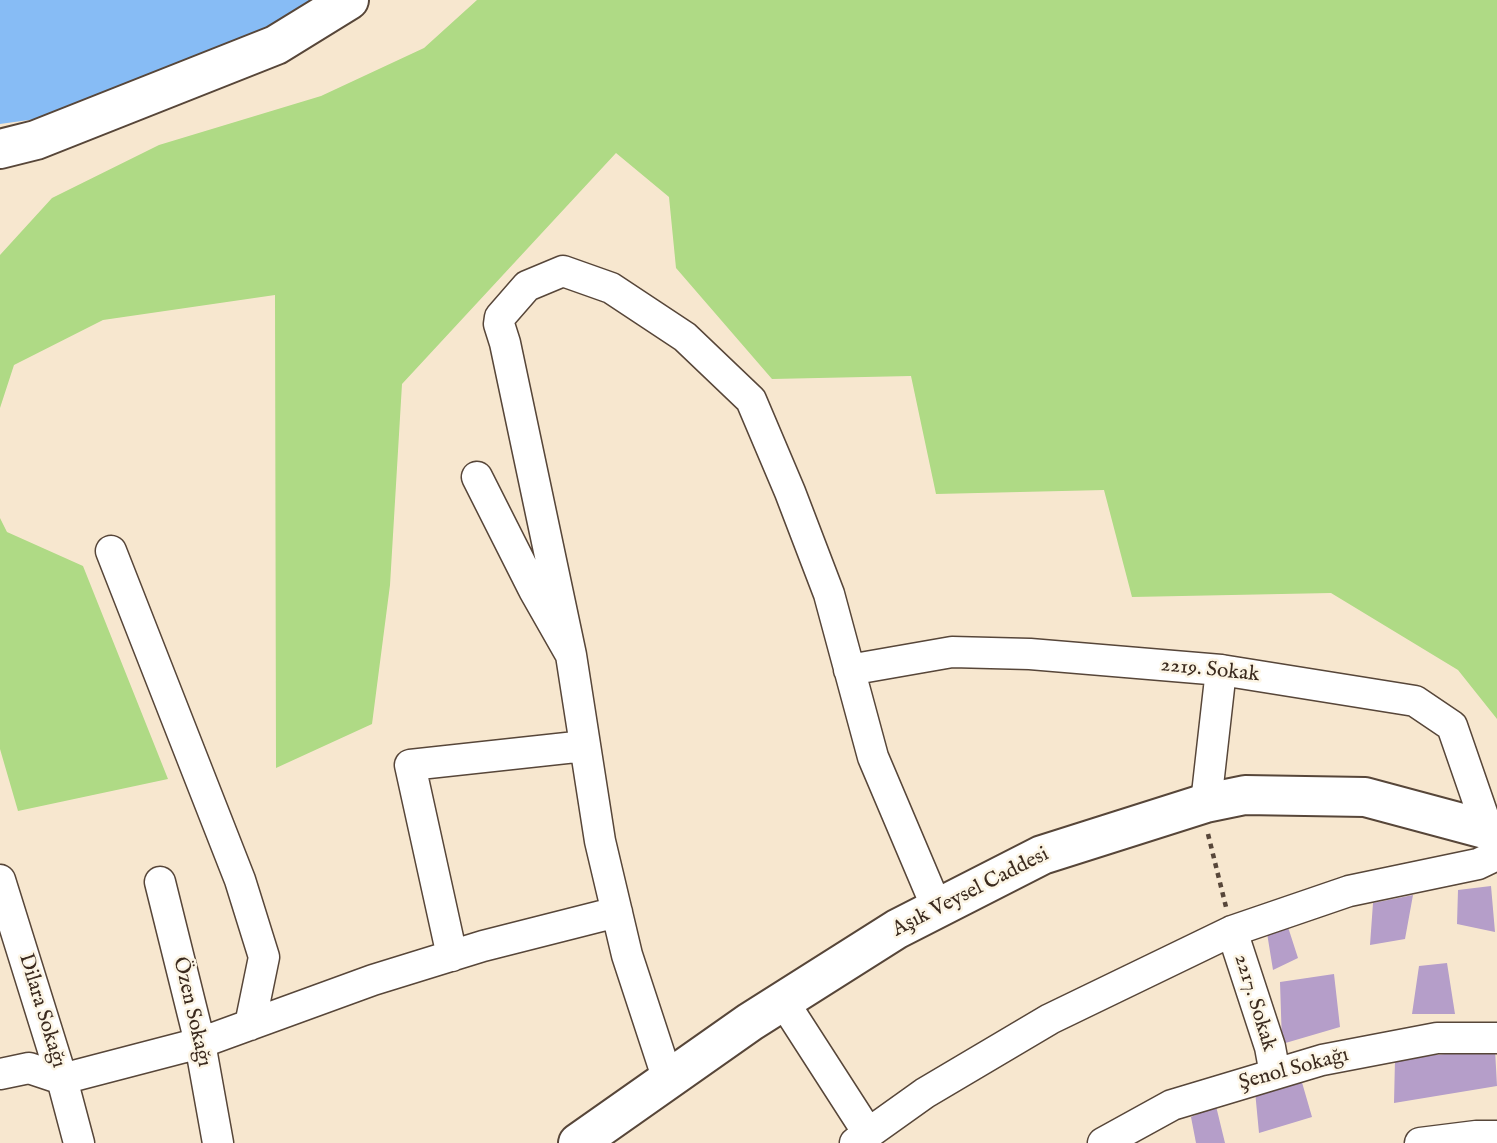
<!DOCTYPE html>
<html>
<head>
<meta charset="utf-8">
<style>
  body { margin:0 }
  canvas { display:block; background:#f7e7cf }
</style>
</head>
<body>
<canvas width="1497" height="1143"></canvas>
<script>
const c = document.querySelector('canvas').getContext('2d');
c.lineJoin = 'round';
function paint(path, color) {
  c.fillStyle = color;
  c.fill(path, 'evenodd');
}
function toPath(rows) {
  const path = new Path2D();
  for (const r of rows) {
    path.moveTo(r[0], r[1]);
    for (let i = 2; i < r.length; i += 2) path.lineTo(r[i], r[i + 1]);
  }
  return path;
}
function strokePath(path, color, width, dash) {
  c.strokeStyle = color;
  c.lineWidth = width;
  c.lineCap = dash ? 'butt' : 'round';
  c.setLineDash(dash || []);
  c.stroke(path);
}
function label(font, color, halo, rows, align = 'center') {
  c.font = font + ' "IM FELL English",serif';
  c.lineWidth = 5;
  c.setLineDash([]);
  c.textBaseline = 'middle';
  c.strokeStyle = halo;
  c.fillStyle = color;
  for (const [text, x, y, turn = 0] of rows) {
    c.save();
    c.translate(x, y);
    c.rotate((+turn || 0) * Math.PI / 180);
    c.textAlign = isNaN(turn) ? turn : align;
    if (halo) c.strokeText(text, 0, 0);
    c.fillText(text, 0, 0);
    c.restore();
  }
}
const green = toPath([
  [477,0,1497,0,1497,719,1458,670,1331,593,1132,597,1104,490,936,494,911,376,772,379,676,268,669,197,616,153,402,384,390,585,372,724,276,768,275,295,103,320,14,365,0,408,0,255,52,198,159,145,321,96,424,48],
  [0,518,7,532,83,566,168,779,18,811,0,749]
]);
const water = toPath([
  [0,0,322,0,281,29,43,118,0,124]
]);
const building = toPath([
  [1491,886,1495,932,1457,924,1458,890],
  [1413,895,1405,939,1370,945,1373,903],
  [1288,927,1298,958,1273,970,1267,933],
  [1447,963,1455,1014,1412,1014,1419,966],
  [1334,974,1340,1027,1282,1044,1280,982],
  [1495,1049,1497,1086,1394,1103,1395,1059],
  [1301,1079,1312,1117,1259,1133,1255,1091],
  [1216,1106,1225,1143,1196,1143,1191,1117]
]);
const path = toPath([
  [1208,834,1226,907]
]);
const minor = toPath([
  [477,477,534,590,571,655,600,841,627,955,668,1080],
  [111,551,240,880,264,957,250,1025],
  [571,655,505,343,499,324,500,317,527,286,563,271,611,288,685,337,751,400,790,492,829,594,873,757,937,908],
  [849,670,952,652,1030,654,1221,670,1415,701,1452,726,1488,830],
  [1206,803,1221,670],
  [0,880,62,1079,79,1143],
  [160,882,200,1043,218,1143],
  [1232,931,1270,1047,1275,1074],
  [452,956,410,765,585,746],
  [783,1001,868,1133],
  [0,1074,29,1068,62,1079,200,1043,373,980,483,946,617,912],
  [855,1143,925,1093,1050,1019,1232,931,1349,891,1478,864,1497,855],
  [1103,1143,1172,1105,1322,1060,1437,1038,1497,1038],
  [1420,1143,1476,1136,1497,1136]
]);
const tertiary = toPath([
  [0,149,36,140,276,45,349,0],
  [578,1143,750,1022,897,929,1042,855,1206,803,1245,795,1365,797,1488,830,1497,834]
]);
const streetNames = [
  ["2219. Sokak",1210,671,6],
  ["Aşık Veysel Caddesi",971,893,-27],
  ["2217. Sokak",1254,1003,73],
  ["Dilara Sokağı",41,1011,73],
  ["Özen Sokağı",191,1012,77],
  ["Şenol Sokağı",1294,1070,-15]
];
paint(green, '#afda85');
paint(water, '#87bcf5');
paint(building, '#b59ec9');
strokePath(minor, '#574639', 33);
strokePath(tertiary, '#574639', 42);
strokePath(path, '#574639', 4.5, [5, 5]);
strokePath(minor, '#fff', 30);
strokePath(tertiary, '#fff', 38);
label('21px', '#3b2a1e', '#fcf5e5', streetNames);
</script>
</body>
</html>
